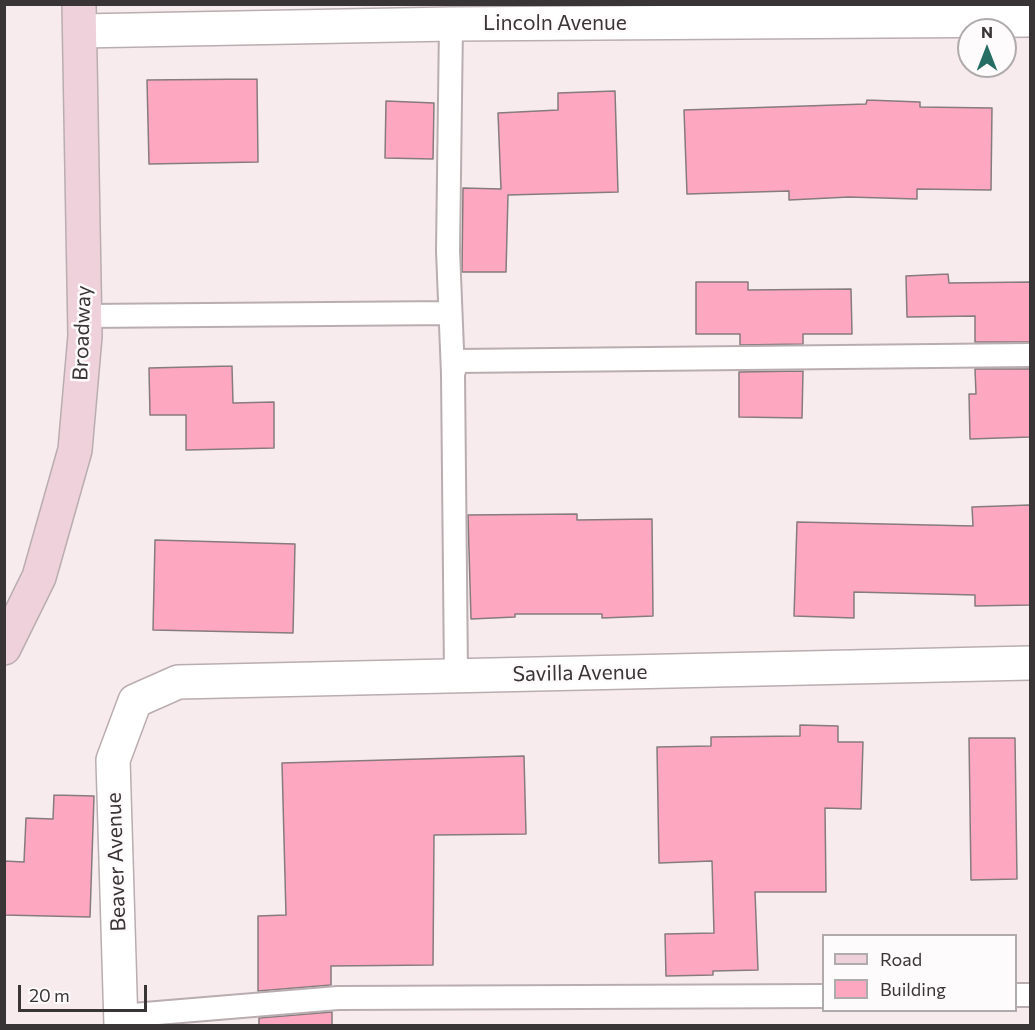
<!DOCTYPE html>
<html>
<head>
<meta charset="utf-8">
<style>
  body { margin:0 }
  #map { position:relative; width:1035px; height:1030px; overflow:hidden; background:#f8ebee; font-family:Commissioner,sans-serif }
  canvas { display:block }
  .frame { position:absolute; inset:0; border:6px solid #393435; pointer-events:none }
  .legend { position:absolute; left:822px; top:934px; width:195px; height:78px; box-sizing:border-box; background:#fefbfc; border:2px solid #afabac; margin:0; padding:8px 10px; list-style:none; font-size:18px; color:#393435 }
  .legend li { display:flex; align-items:center; gap:12px; height:30px }
  .legend b { width:30px; border:2px solid #afabac }
  .north { position:absolute; left:957px; top:18px; width:60px; height:60px; box-sizing:border-box; background:#fefbfc; border:2px solid #afabac; border-radius:50%; rotate:0deg; font-size:16px; font-weight:700; line-height:24px; text-align:center; color:#393435 }
  .north::after { content:''; display:block; margin:auto; width:21px; height:27px; background:#256c62; clip-path:polygon(50% 0,100% 100%,50% 72%,0 100%) }
  .scale { position:absolute; left:18px; top:985px; width:129px; height:27px; box-sizing:border-box; border:3px solid #393435; border-top:0; padding-left:8px; font-size:18px; line-height:21px; white-space:nowrap; color:#393435; -webkit-text-stroke:4px #fefbfc; paint-order:stroke }
</style>
</head>
<body>
<div id="map">
<canvas width="1035" height="1030"></canvas>
<div class="frame"></div>
<ul class="legend">
<li><b style="height:8px;background:#eed1db"></b>Road</li>
<li><b style="height:16px;background:#fea7c1"></b>Building</li>
</ul>
<div class="north">N</div>
<div class="scale">20 m</div>
</div>
<script>
const c = document.querySelector('canvas').getContext('2d');
c.lineJoin = 'round';
function paint(path, color) {
  c.fillStyle = color;
  c.fill(path, 'evenodd');
}
function toPath(rows) {
  const path = new Path2D();
  for (const r of rows) {
    path.moveTo(r[0], r[1]);
    for (let i = 2; i < r.length; i += 2) path.lineTo(r[i], r[i + 1]);
  }
  return path;
}
function strokePath(path, color, width, dash) {
  c.strokeStyle = color;
  c.lineWidth = width;
  c.lineCap = dash ? 'butt' : 'round';
  c.setLineDash(dash || []);
  c.stroke(path);
}
function label(font, color, halo, rows, align = 'center') {
  c.font = font + ' Commissioner,sans-serif';
  c.lineWidth = 5;
  c.setLineDash([]);
  c.textBaseline = 'middle';
  c.strokeStyle = halo;
  c.fillStyle = color;
  for (const [text, x, y, turn = 0] of rows) {
    c.save();
    c.translate(x, y);
    c.rotate((+turn || 0) * Math.PI / 180);
    c.textAlign = isNaN(turn) ? turn : align;
    if (halo) c.strokeText(text, 0, 0);
    c.fillText(text, 0, 0);
    c.restore();
  }
}
const building = toPath([
  [257,79,258,162,149,164,147,80,257,79],
  [615,91,618,192,508,195,506,272,462,272,463,188,501,189,498,113,558,110,558,93,615,91],
  [867,100,920,102,920,107,992,108,991,190,917,189,917,199,849,197,789,200,789,191,687,194,684,110,866,104,867,100],
  [386,101,434,103,433,159,385,158,386,101],
  [948,274,949,283,1030,282,1030,342,975,342,975,316,907,317,906,276,948,274],
  [696,282,748,282,748,290,851,289,852,334,803,334,803,344,740,345,740,334,696,334,696,282],
  [232,366,233,403,274,402,274,448,186,450,186,415,150,415,149,368,232,366],
  [1030,369,1030,437,970,439,969,394,976,394,975,369,1030,369],
  [803,371,802,418,739,417,739,372,803,371],
  [1030,505,1030,605,975,606,975,595,854,592,854,618,794,616,797,522,973,526,972,507,1030,505],
  [577,514,577,520,652,519,653,616,602,618,602,614,515,614,515,617,471,619,468,515,577,514],
  [155,540,295,544,293,633,153,630,155,540],
  [800,725,838,726,838,742,863,742,861,809,825,808,826,892,755,892,758,970,713,971,713,975,666,976,665,934,714,933,712,861,659,863,657,747,711,746,711,737,800,736,800,725],
  [969,738,1015,738,1017,879,971,880,969,738],
  [524,756,526,834,434,835,433,965,331,966,331,985,258,991,258,916,286,915,282,763,524,756],
  [54,795,94,796,90,917,4,915,4,861,24,862,26,818,53,819,54,795],
  [332,1012,332,1026,259,1026,259,1018,332,1012]
]);
const service = toPath([
  [451,24,448,251,453,374,456,676],
  [85,316,450,313],
  [453,374,457,361,1030,355],
  [1016,995,1030,995],
  [121,1016,338,998,824,996]
]);
const minor = toPath([
  [80,31,451,24,1030,20],
  [121,1026,113,760,135,701,178,682,1030,663]
]);
const secondary = toPath([
  [4,648,39,577,75,450,85,336,79,4]
]);
const streetNames = [
  ["Lincoln Avenue",555,23],
  ["Broadway",82,333,-88],
  ["Savilla Avenue",580,673,-1],
  ["Beaver Avenue",116,862,-92]
];
paint(building, '#fea7c1');
strokePath(building, '#867b7d', 1.5);
strokePath(service, '#b9adb0', 26);
strokePath(minor, '#b9adb0', 36);
strokePath(secondary, '#b9adb0', 36);
strokePath(service, '#fff', 22);
strokePath(minor, '#fff', 33);
strokePath(secondary, '#eed1db', 33);
label('21px', '#393435', '#fefbfc', streetNames);
</script>
</body>
</html>
